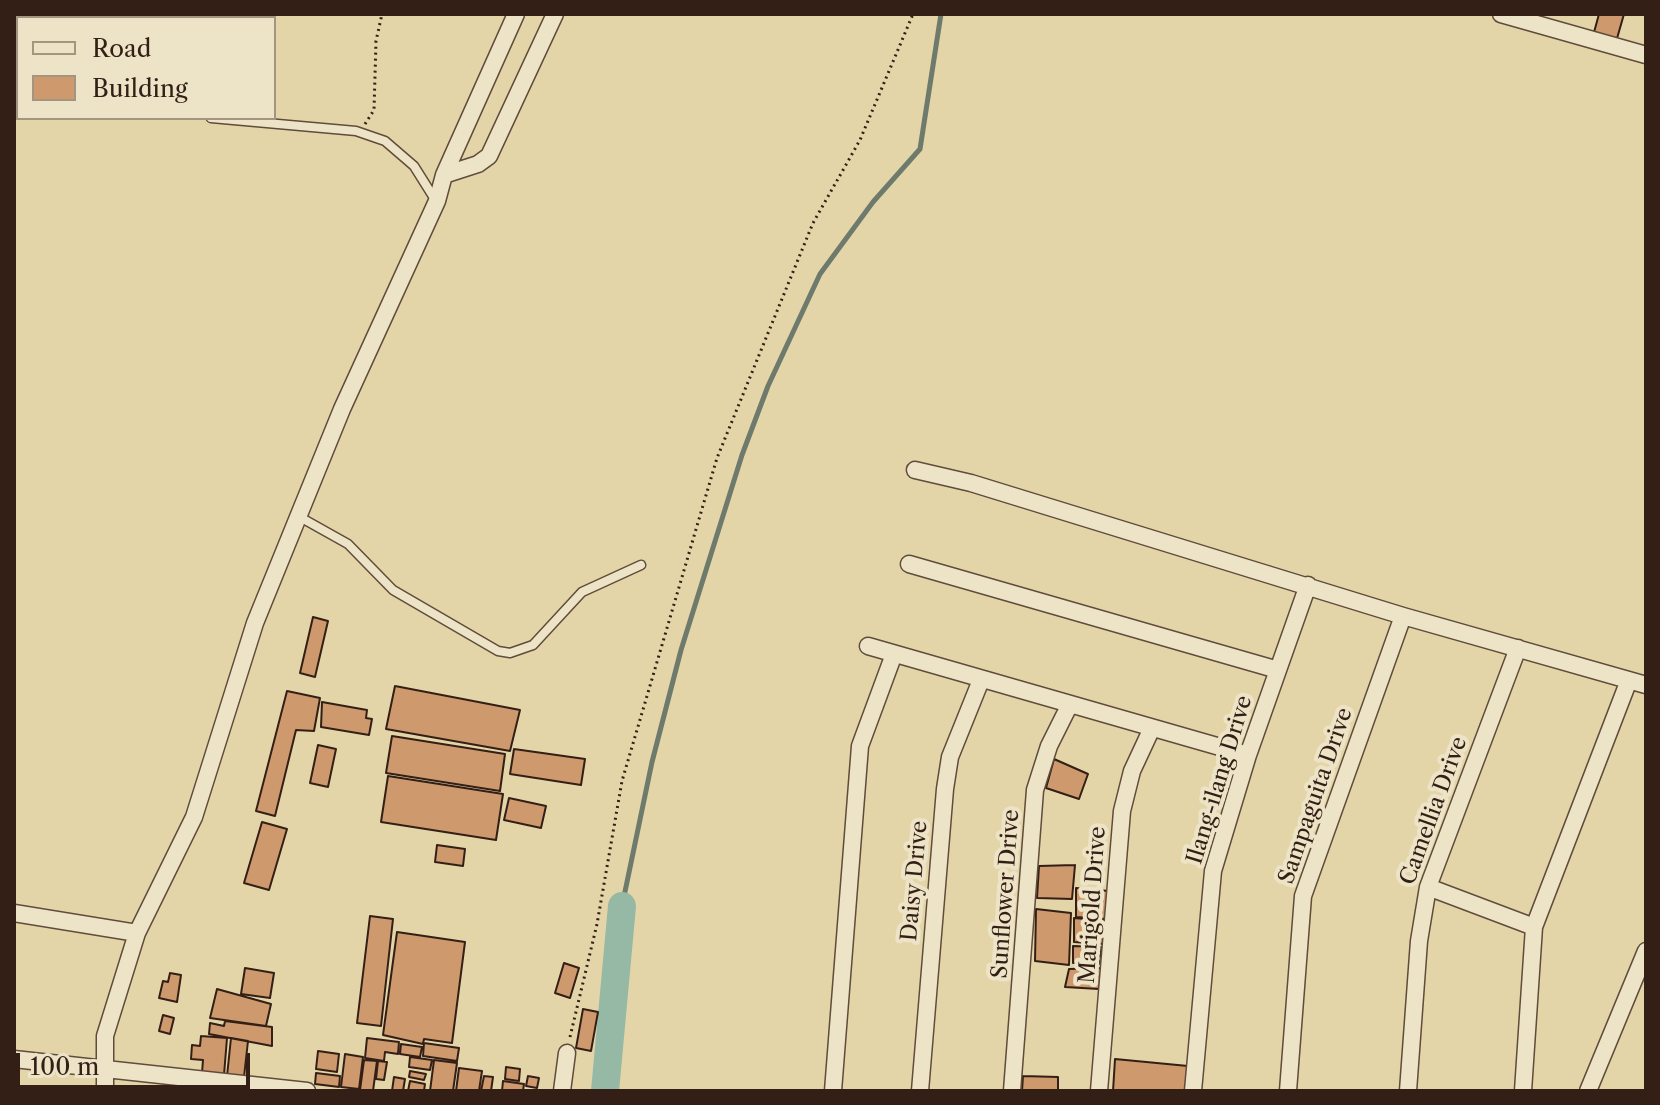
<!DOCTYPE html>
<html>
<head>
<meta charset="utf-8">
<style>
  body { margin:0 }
  #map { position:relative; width:1660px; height:1105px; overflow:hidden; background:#e4d5a9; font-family:"Libre Caslon Text",serif }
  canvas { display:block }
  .frame { position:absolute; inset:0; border:16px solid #331f16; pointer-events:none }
  .legend { position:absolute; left:16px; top:16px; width:260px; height:104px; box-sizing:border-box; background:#ede4c7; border:2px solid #a39580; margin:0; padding:10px 14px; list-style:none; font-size:24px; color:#331f16 }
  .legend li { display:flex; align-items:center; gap:16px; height:40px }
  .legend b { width:40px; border:2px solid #a39580 }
  .scale { position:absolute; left:16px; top:1053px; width:234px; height:36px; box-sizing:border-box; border:4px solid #331f16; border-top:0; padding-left:10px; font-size:24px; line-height:28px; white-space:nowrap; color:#331f16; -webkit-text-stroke:6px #ede4c7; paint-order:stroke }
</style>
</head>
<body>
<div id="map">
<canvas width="1660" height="1105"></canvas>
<div class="frame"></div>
<ul class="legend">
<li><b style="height:10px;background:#ede4c7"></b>Road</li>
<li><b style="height:22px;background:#cd996d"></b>Building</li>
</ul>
<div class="scale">100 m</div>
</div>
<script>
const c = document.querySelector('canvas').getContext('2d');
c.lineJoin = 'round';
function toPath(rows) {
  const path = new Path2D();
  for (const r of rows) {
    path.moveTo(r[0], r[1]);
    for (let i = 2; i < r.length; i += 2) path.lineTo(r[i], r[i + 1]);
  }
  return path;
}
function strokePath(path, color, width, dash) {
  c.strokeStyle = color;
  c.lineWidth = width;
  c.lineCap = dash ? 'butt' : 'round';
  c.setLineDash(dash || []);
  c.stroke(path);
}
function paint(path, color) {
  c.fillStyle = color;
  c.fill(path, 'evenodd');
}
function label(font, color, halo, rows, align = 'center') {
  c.font = font + ' "Libre Caslon Text",serif';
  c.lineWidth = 8;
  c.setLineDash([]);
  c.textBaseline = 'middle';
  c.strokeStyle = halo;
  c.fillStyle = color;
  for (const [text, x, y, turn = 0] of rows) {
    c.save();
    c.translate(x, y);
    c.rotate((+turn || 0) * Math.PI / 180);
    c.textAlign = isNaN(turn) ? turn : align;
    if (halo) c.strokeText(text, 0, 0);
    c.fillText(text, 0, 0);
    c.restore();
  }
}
const stream = toPath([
  [622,906,652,762,681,650,742,455,768,386,820,274,873,202,920,149,941,14]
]);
const river = toPath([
  [605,1091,622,906]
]);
const building = toPath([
  [1599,14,1624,14,1616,42,1593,36,1599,14],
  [313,617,328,621,315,677,300,673,313,617],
  [395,686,520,710,510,751,386,729,395,686],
  [287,691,320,698,314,731,296,730,275,816,256,811,287,691],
  [322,702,367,710,366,718,372,719,369,735,321,727,322,702],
  [392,736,505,754,500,791,386,773,392,736],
  [318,745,336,749,328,787,310,783,318,745],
  [514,749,585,759,581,785,510,774,514,749],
  [1054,759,1088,774,1079,799,1046,788,1054,759],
  [388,776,503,794,496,840,381,822,388,776],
  [509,798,546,806,541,828,504,820,509,798],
  [262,822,287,829,269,890,244,883,262,822],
  [437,845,465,849,463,866,435,862,437,845],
  [1075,865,1072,899,1037,898,1039,866,1075,865],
  [1076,888,1109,891,1108,919,1076,917,1076,888],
  [1036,909,1071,913,1069,965,1035,961,1036,909],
  [370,916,393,919,381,1026,357,1023,370,916],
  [1074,918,1108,921,1104,944,1074,942,1074,918],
  [397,932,465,942,452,1043,424,1039,423,1044,383,1035,397,932],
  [1073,946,1101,947,1099,964,1073,963,1073,946],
  [564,963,579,968,570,998,555,993,564,963],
  [245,968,274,973,270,998,241,994,245,968],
  [1103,968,1099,989,1065,987,1069,969,1103,968],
  [170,973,181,975,177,1002,159,998,163,981,168,982,170,973],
  [217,989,271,1004,266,1026,210,1018,217,989],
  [583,1009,598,1012,591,1051,576,1048,583,1009],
  [163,1015,174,1018,170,1034,159,1031,163,1015],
  [225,1021,272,1027,272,1046,209,1034,210,1023,224,1026,225,1021],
  [201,1036,227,1038,224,1075,202,1073,203,1060,191,1059,192,1045,200,1046,201,1036],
  [231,1038,248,1041,244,1077,227,1076,231,1038],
  [367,1038,399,1042,398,1054,385,1052,384,1061,365,1058,367,1038],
  [424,1043,459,1048,457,1061,423,1056,424,1043],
  [401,1044,422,1047,420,1057,400,1054,401,1044],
  [318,1051,339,1054,337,1072,316,1069,318,1051],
  [345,1054,363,1057,359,1089,341,1087,345,1054],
  [410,1057,432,1060,430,1070,409,1067,410,1057],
  [1115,1059,1188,1066,1185,1091,1113,1091,1115,1059],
  [364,1060,377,1061,373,1091,360,1090,364,1060],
  [434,1060,457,1063,453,1091,430,1091,434,1060],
  [378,1061,387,1062,384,1080,376,1079,378,1061],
  [506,1067,520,1069,519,1081,505,1079,506,1067],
  [459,1068,482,1071,479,1091,456,1091,459,1068],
  [410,1071,426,1074,424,1080,409,1077,410,1071],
  [316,1073,340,1076,339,1087,315,1084,316,1073],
  [484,1076,493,1077,491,1091,481,1091,484,1076],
  [528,1076,539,1078,537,1088,526,1086,528,1076],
  [1023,1076,1058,1077,1058,1091,1022,1091,1023,1076],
  [394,1077,405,1079,403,1091,392,1091,394,1077],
  [410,1081,425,1084,424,1091,408,1091,410,1081],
  [503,1081,524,1084,523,1091,502,1091,503,1081]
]);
const path = toPath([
  [365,124,374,110,376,41,382,14],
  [570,1037,597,924,622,781,717,458,813,223,860,140,913,14]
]);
const lane = toPath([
  [14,99,18,99],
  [211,118,356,131,385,141,414,166,436,201],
  [298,516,348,544,393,590,498,651,510,653,533,645,582,592,641,565]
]);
const street = toPath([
  [1501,14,1646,55],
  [444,175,478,164,489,156,555,14],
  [915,470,971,483,1403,616,1646,685],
  [909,564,1278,670],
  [868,646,1248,755],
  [1428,887,1534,927],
  [14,913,137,933],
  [14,1059,307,1091],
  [105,1091,105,1036,137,933,194,817,255,623,342,409,437,201,444,175,516,14],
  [562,1091,567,1053],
  [833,1091,860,746,894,654],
  [920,1091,945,789,950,757,981,680],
  [1012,1091,1035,790,1049,746,1069,706],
  [1099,1091,1122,811,1132,771,1152,728],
  [1193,1091,1213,871,1248,755,1308,585],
  [1288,1091,1303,896,1403,616],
  [1408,1091,1419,941,1428,887,1518,648],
  [1523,1091,1534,927,1629,680],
  [1588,1091,1646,951]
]);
const streetNames = [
  ["Ilang-ilang Drive",1220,780,-73],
  ["Sampaguita Drive",1316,796,-71],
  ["Camellia Drive",1434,811,-70],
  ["Daisy Drive",915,881,-85],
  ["Sunflower Drive",1006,894,-86],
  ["Marigold Drive",1093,905,-86]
];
strokePath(stream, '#6e7b6c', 5);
strokePath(river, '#96b9a5', 28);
paint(building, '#cd996d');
strokePath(building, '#331f16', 2);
strokePath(lane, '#5f4c3b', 11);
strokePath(street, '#5f4c3b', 19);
strokePath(path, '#331f16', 3, [2, 4]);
strokePath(lane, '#ede4c7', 8);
strokePath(street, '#ede4c7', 16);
label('22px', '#331f16', '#ede4c7', streetNames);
</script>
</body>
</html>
